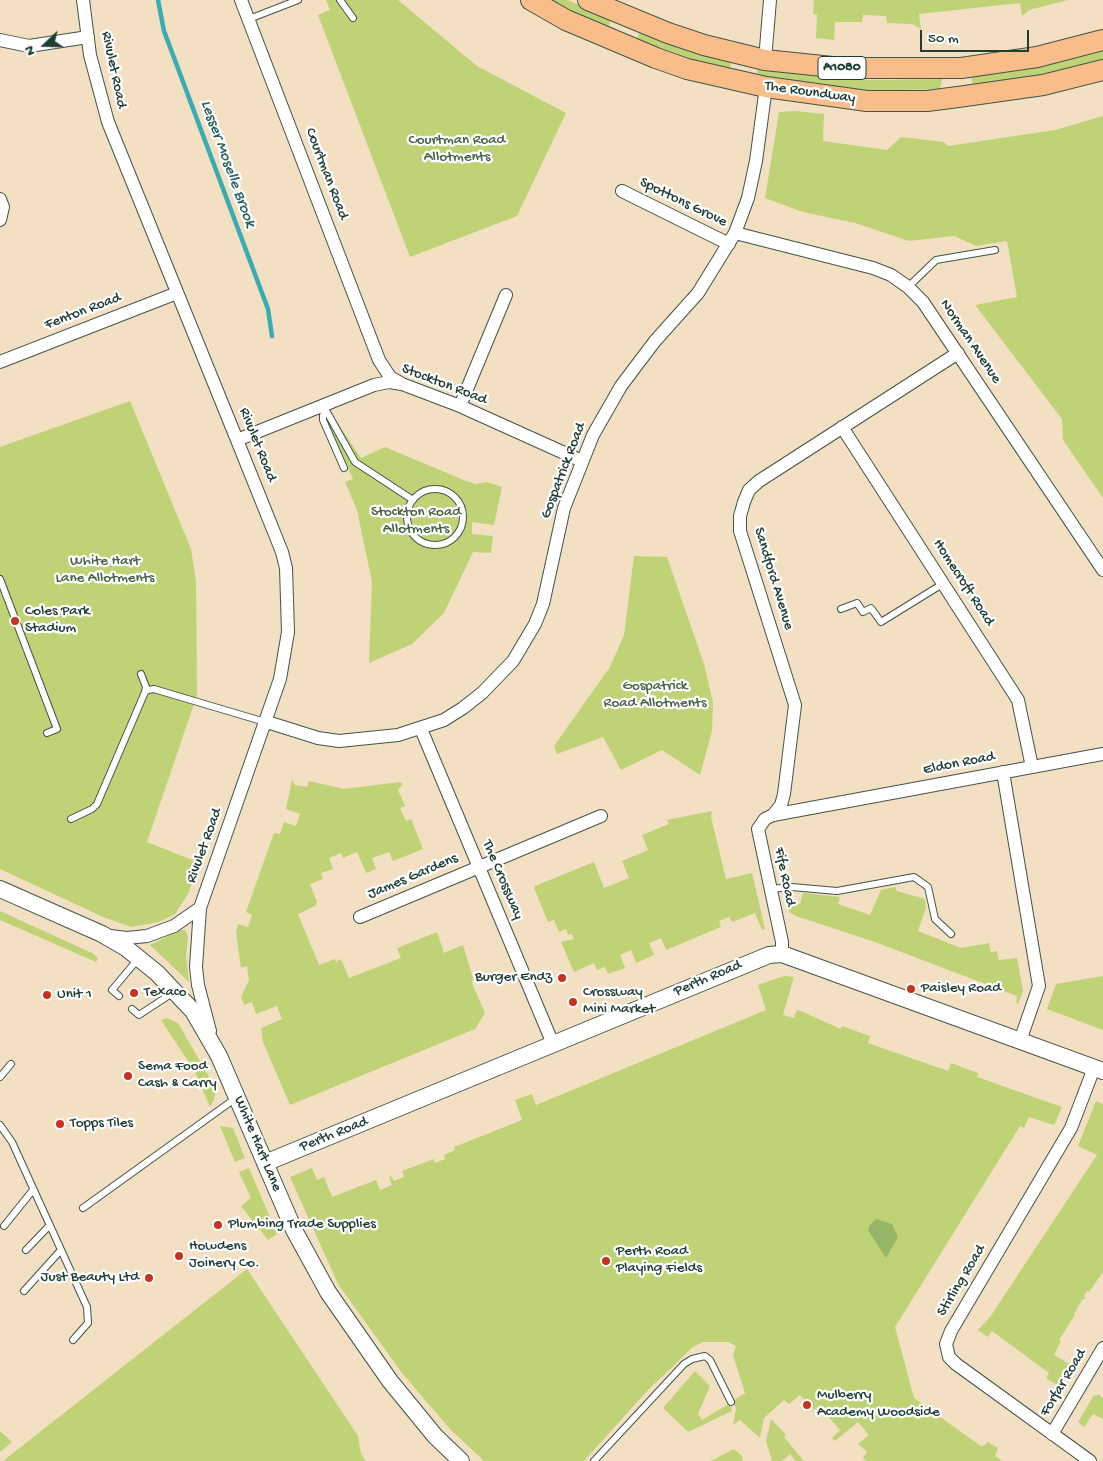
<!DOCTYPE html>
<html>
<head>
<meta charset="utf-8">
<style>
  body { margin:0 }
  #map { position:relative; width:1103px; height:1461px; overflow:hidden; background:#f3dfc2; font-family:"Gochi Hand",sans-serif }
  canvas { display:block }
  .north { position:absolute; left:20px; top:20px; width:50px; height:50px; -webkit-text-stroke:4px #fff; paint-order:stroke; rotate:249deg; font-size:14px; font-weight:700; line-height:20px; text-align:center; color:#1f3d34 }
  .north::after { content:''; display:block; margin:auto; width:18px; height:22px; background:#1f3d34; clip-path:polygon(50% 0,100% 100%,50% 72%,0 100%) }
  .scale { position:absolute; left:920px; top:30px; width:109px; height:22px; box-sizing:border-box; border:2px solid #1f3d34; border-top:0; padding-left:6px; font-size:15px; line-height:18px; white-space:nowrap; color:#1f3d34; -webkit-text-stroke:4px #fff; paint-order:stroke }
</style>
</head>
<body>
<div id="map">
<canvas width="1103" height="1461"></canvas>
<div class="north">N</div>
<div class="scale">50 m</div>
</div>
<script>
const c = document.querySelector('canvas').getContext('2d');
c.lineJoin = 'round';
function paint(path, color) {
  c.fillStyle = color;
  c.fill(path, 'evenodd');
}
function toPath(rows) {
  const path = new Path2D();
  for (const r of rows) {
    if (r.length === 3) {
      path.moveTo(r[0] + r[2], r[1]);
      path.arc(r[0], r[1], r[2], 0, 2 * Math.PI);
      continue;
    }
    path.moveTo(r[0], r[1]);
    for (let i = 2; i < r.length; i += 2) path.lineTo(r[i], r[i + 1]);
  }
  return path;
}
function strokePath(path, color, width, dash) {
  c.strokeStyle = color;
  c.lineWidth = width;
  c.lineCap = dash ? 'butt' : 'round';
  c.setLineDash(dash || []);
  c.stroke(path);
}
function label(font, color, halo, rows, align = 'center') {
  c.font = font + ' "Gochi Hand",sans-serif';
  c.lineWidth = 4.5;
  c.setLineDash([]);
  c.textBaseline = 'middle';
  c.strokeStyle = halo;
  c.fillStyle = color;
  for (const [text, x, y, turn = 0] of rows) {
    c.save();
    c.translate(x, y);
    c.rotate((+turn || 0) * Math.PI / 180);
    c.textAlign = isNaN(turn) ? turn : align;
    if (halo) c.strokeText(text, 0, 0);
    c.fillText(text, 0, 0);
    c.restore();
  }
}
const green = toPath([
  [326,0,398,0,477,66,566,113,517,216,410,257,318,15,330,10],
  [547,0,568,0,611,20,607,30],
  [814,0,1068,0,1029,10,1022,16,1020,3,919,14,921,29,912,24,887,23,886,16,863,15,862,22,835,22,834,40,816,38,817,15,813,14],
  [639,33,731,62,729,71,676,56,636,42],
  [1103,50,1103,60,1073,69,973,87,971,76,1071,59],
  [758,68,870,80,942,79,940,89,866,91,788,83,756,77],
  [795,111,824,114,823,141,887,150,901,137,944,142,948,146,1055,130,1103,116,1103,498,1063,440,1062,419,975,305,1017,297,1007,241,976,246,954,236,909,241,855,223,803,212,765,198,779,112],
  [130,401,191,549,196,582,197,695,147,842,200,863,188,894,175,914,159,922,131,927,103,917,0,869,0,447],
  [333,416,361,458,385,447,466,481,476,484,487,482,502,487,494,525,472,522,472,534,493,536,491,553,473,552,444,613,412,644,369,663,372,582,357,510,345,482,353,479,326,419],
  [634,556,667,557,704,664,713,703,712,731,700,775,662,750,621,770,603,737,557,754,554,746,610,667,624,635],
  [292,780,295,785,307,787,309,781,344,789,400,782,403,784,398,790,405,806,400,808,406,821,411,819,423,849,393,861,389,852,372,858,376,869,366,873,357,852,343,858,341,853,329,858,333,869,321,873,323,879,310,884,317,902,315,906,298,914,319,965,335,959,337,963,338,959,342,961,349,978,401,958,397,948,437,932,444,953,463,945,473,978,472,983,485,1013,475,1029,290,1105,263,1042,261,1028,282,1019,277,1006,256,1014,252,1002,244,1005,241,997,249,980,247,966,241,968,236,932,238,924,248,927,252,915,246,912,274,833,280,834,284,822,296,826,300,814,286,809],
  [712,811,711,817,726,879,752,873,765,929,762,930,755,913,732,922,729,917,719,921,721,927,666,950,661,938,649,943,654,955,636,963,631,950,620,955,625,968,608,974,605,967,597,970,594,963,574,972,561,942,574,939,572,934,568,935,566,929,559,932,554,920,548,922,534,888,535,886,594,862,604,888,629,878,622,861,648,850,642,835,669,824,667,820],
  [895,887,897,891,925,899,926,908,918,931,961,948,989,943,991,952,997,951,999,960,1017,958,1023,991,1018,1004,1016,1003,1017,996,875,942,796,916,789,912,787,903,800,904,803,893,840,897,838,904,870,915,881,890],
  [0,911,92,953,98,958,96,962,0,920],
  [180,930,185,930,188,936,186,957,189,982,150,945],
  [784,976,794,977,783,1015,794,1018,797,1010,803,1012,841,1029,842,1026,870,1036,868,1043,948,1071,951,1063,978,1073,977,1077,1062,1107,1054,1125,1029,1117,1024,1128,1020,1126,895,1327,914,1398,982,1447,988,1442,998,1448,995,1456,1002,1461,866,1461,863,1458,867,1452,858,1444,869,1435,858,1422,835,1441,832,1438,840,1430,819,1406,814,1410,800,1395,789,1404,784,1400,764,1418,760,1438,740,1420,733,1425,736,1409,733,1401,745,1393,733,1355,736,1346,728,1342,703,1342,693,1347,648,1390,584,1461,484,1461,450,1429,402,1373,338,1284,290,1177,312,1168,317,1180,324,1177,332,1197,376,1180,380,1190,392,1185,389,1177,391,1176,394,1181,404,1177,402,1171,434,1159,435,1163,445,1159,444,1155,455,1150,454,1147,522,1120,515,1100,532,1094,536,1105,766,1010,758,985],
  [1103,976,1103,1030,1047,1009,1056,984],
  [167,1018,178,1023,216,1089,214,1100,210,1107,194,1070,161,1020],
  [1096,1101,1103,1104,1103,1272,1089,1292,1087,1291,1084,1296,1086,1298,1082,1300,1074,1314,1075,1315,1059,1340,1061,1341,1054,1355,1071,1365,1057,1385,1046,1378,1049,1373,992,1331,988,1337,978,1330,990,1317,1097,1155,1078,1146],
  [220,1126,233,1128,245,1158,235,1162],
  [249,1168,277,1234,268,1240,241,1206,251,1198,239,1172],
  [247,1269,358,1436,361,1454,366,1461,3,1461],
  [695,1371,710,1386,698,1414,702,1420,730,1403,732,1411,688,1432,663,1408],
  [1098,1394,1103,1398,1103,1419,1093,1414,1084,1427,1078,1422,1094,1395,1097,1396],
  [771,1419,786,1435,784,1437,804,1461,796,1461,790,1454,782,1461,772,1461,766,1441],
  [0,1431,12,1442,0,1452],
  [734,1449,742,1456,743,1461,711,1461]
]);
const forest = toPath([
  [876,1219,892,1224,898,1237,886,1258,868,1230,870,1225]
]);
const stream = toPath([
  [158,0,164,31,268,309,272,336]
]);
const service = toPath([
  [340,0,353,18],
  [249,19,298,0],
  [908,287,936,260,995,250],
  [323,405,355,462,413,500],
  [326,412,323,415,323,420,344,468],
  [435,517,28],
  [0,579,57,729,47,733],
  [841,609,857,603,863,612,871,608,881,622,944,583],
  [141,674,146,687,145,692],
  [71,819,92,809,97,804,145,692,148,690,154,689,265,722],
  [770,889,792,887,837,891,914,877,928,887,935,919,951,934],
  [119,996,112,990,138,959],
  [132,1009,139,1015,174,992],
  [0,1077,11,1064],
  [0,1125,12,1142,87,1307,88,1323,73,1340],
  [83,1208,236,1098],
  [4,1226,33,1190],
  [26,1250,49,1226],
  [24,1291,61,1250],
  [594,1461,684,1364,692,1359,705,1356,710,1360,731,1402]
]);
const minor = toPath([
  [83,0,90,55,108,122,237,440,282,552,286,568,288,632,280,679,200,908,196,967,198,985,210,1031],
  [241,0,379,360,390,377,402,384],
  [0,40,29,46,88,37],
  [765,60,770,0],
  [622,191,729,244],
  [0,199,3,207,0,220],
  [735,233,873,268,891,275,908,287,923,302,1103,570],
  [0,362,177,293],
  [460,406,506,295],
  [842,427,1018,700,1032,767],
  [237,440,374,385,389,382,402,384,460,406,582,461],
  [267,722,318,738,339,741,398,735,444,720,463,708,482,693,513,661,535,624,543,604,564,508,593,435,621,386,655,341,698,293,735,233,748,198,756,161,766,87],
  [421,729,553,1044],
  [1003,772,1039,986,1020,1041],
  [773,815,781,805,784,794,795,705,740,531,740,516,744,502,749,490,759,481,958,353],
  [360,917,601,816],
  [110,936,127,938,147,936,174,926,200,908],
  [782,954,782,942,758,829,765,819,773,815,1103,754],
  [1052,1434,1103,1348],
  [1090,1461,956,1364,949,1357,946,1344,951,1331,1071,1128,1094,1068]
]);
const tertiary = toPath([
  [0,889,102,934,126,948,157,973,193,1011,219,1056,294,1230,328,1292,390,1381,435,1436,461,1461],
  [265,1163,769,955,782,954,1103,1071]
]);
const primary = toPath([
  [531,0,566,20,656,58,687,69,766,87,867,101,927,101,958,97,1043,85,1103,70],
  [588,0,668,33,704,45,765,60,842,68,961,68,1037,57,1103,40]
]);
const markers = [
  [15,621,5,"#c8321e"],
  [562,978,5,"#c8321e"],
  [911,989,5,"#c8321e"],
  [134,993,5,"#c8321e"],
  [47,995,5,"#c8321e"],
  [573,1002,5,"#c8321e"],
  [128,1076,5,"#c8321e"],
  [60,1124,5,"#c8321e"],
  [218,1225,5,"#c8321e"],
  [179,1256,5,"#c8321e"],
  [606,1261,5,"#c8321e"],
  [149,1278,5,"#c8321e"],
  [807,1405,5,"#c8321e"]
];
const shields = [
  [842,68,48]
];
const shieldNames = [
  ["A1080",842,68]
];
const streetNames = [
  ["Rivulet Road",113,70,78],
  ["The Roundway",810,93,8],
  ["Courtman Road",326,174,69],
  ["Spottons Grove",683,203,26],
  ["Fenton Road",83,312,-21],
  ["Norman Avenue",970,342,56],
  ["Stockton Road",444,385,21],
  ["Rivulet Road",257,445,68],
  ["Gospatrick Road",564,471,-69],
  ["Sandford Avenue",773,579,73],
  ["Homecroft Road",963,583,57],
  ["Eldon Road",959,764,-11],
  ["Rivulet Road",205,846,-70],
  ["James Gardens",413,877,-23],
  ["Fife Road",784,877,78],
  ["The Crossway",502,880,67],
  ["Perth Road",708,979,-23],
  ["Perth Road",334,1135,-22],
  ["White Hart Lane",257,1144,67],
  ["Stirling Road",962,1281,-59],
  ["Forfar Road",1064,1383,-59]
];
const parkNames = [
  ["Courtman Road",457,141],
  ["Allotments",457,158],
  ["Stockton Road",416,513],
  ["Allotments",416,530],
  ["White Hart",105,562],
  ["Lane Allotments",105,579],
  ["Gospatrick",655,687],
  ["Road Allotments",655,704]
];
const poiNames = [
  ["Coles Park",25,612],
  ["Stadium",25,629],
  ["Burger Endz",552,978,"right"],
  ["Paisley Road",921,989],
  ["Texaco",144,993],
  ["Crossway",583,993],
  ["Mini Market",583,1010],
  ["Unit 1",57,995],
  ["Sema Food",138,1067],
  ["Cash & Carry",138,1084],
  ["Topps Tiles",70,1124],
  ["Plumbing Trade Supplies",228,1225],
  ["Howdens",189,1247],
  ["Joinery Co.",189,1264],
  ["Perth Road",616,1252],
  ["Playing Fields",616,1269],
  ["Just Beauty Ltd",139,1278,"right"],
  ["Mulberry",817,1396],
  ["Academy Woodside",817,1413]
];
const waterNames = [
  ["Lesser Moselle Brook",227,164,70]
];
paint(green, '#bfd376');
paint(forest, '#97b567');
strokePath(stream, '#39abb2', 4.5);
strokePath(service, '#3f5549', 8);
strokePath(minor, '#3f5549', 14);
strokePath(tertiary, '#3f5549', 18);
strokePath(primary, '#3f5549', 22);
strokePath(service, '#fff', 6);
strokePath(minor, '#fff', 12);
strokePath(tertiary, '#fff', 16);
strokePath(primary, '#f9bd89', 20);
for (const [x, y, r, color] of markers) {
  const dot = new Path2D();
  dot.arc(x, y, r, 0, 2 * Math.PI);
  c.fillStyle = color;
  c.fill(dot);
  strokePath(dot, '#fff', 2);
}
for (const [x, y, w] of shields) {
  const box = new Path2D();
  box.roundRect(x - w / 2, y - 11.5, w, 23, 4);
  c.fillStyle = '#fff';
  c.fill(box);
  strokePath(box, '#1f3d34', 1);
}
label('bold 14px', '#1f3d34', null, shieldNames);
label('15px', '#1f3d34', '#fff', streetNames);
label('15px', '#476244', '#fff', parkNames);
label('15px', '#1f3d34', '#fff', poiNames, 'left');
label('italic 16px', '#286460', '#fff', waterNames);
</script>
</body>
</html>
